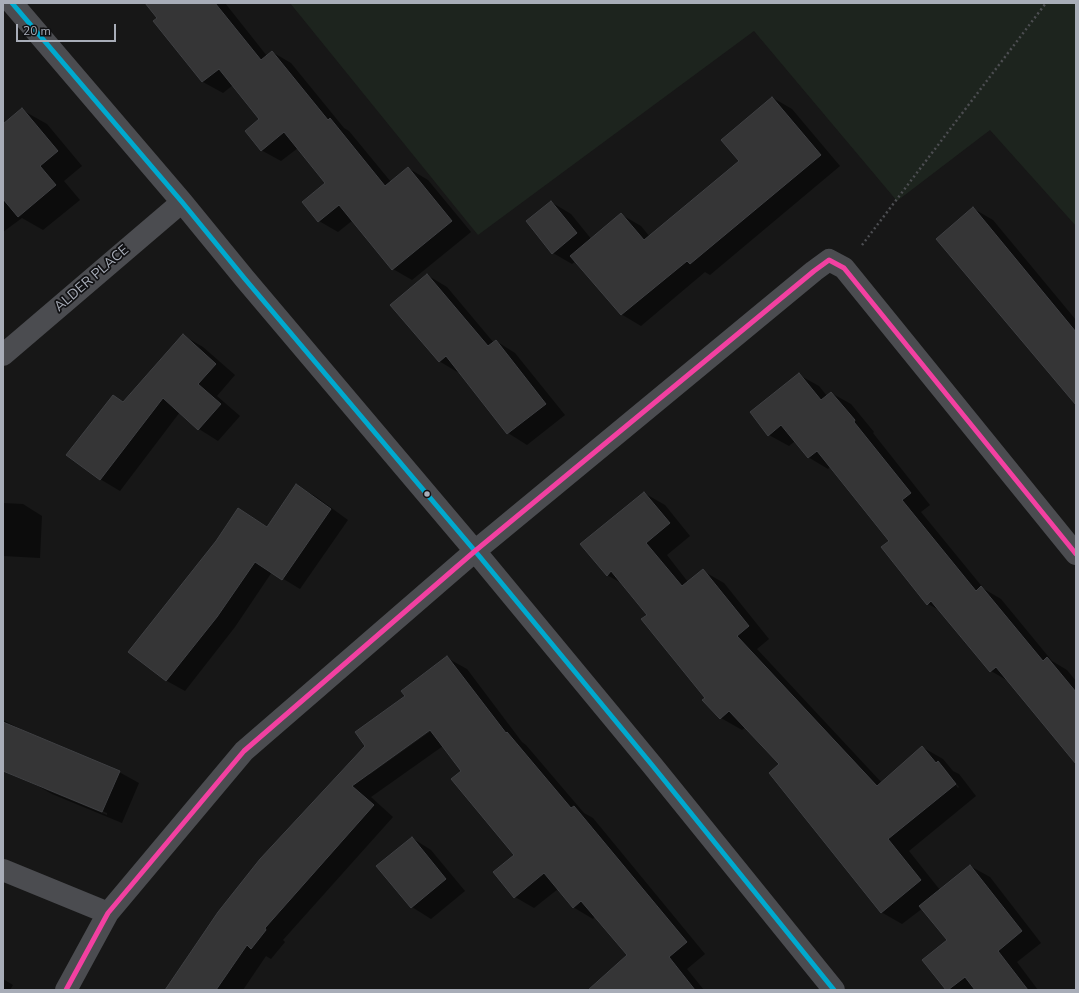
<!DOCTYPE html>
<html>
<head>
<meta charset="utf-8">
<style>
  body { margin:0 }
  #map { position:relative; width:1079px; height:993px; overflow:hidden; background:#171717; font-family:"Nunito Sans",sans-serif }
  canvas { display:block }
  .frame { position:absolute; inset:0; border:4px solid #a8adb8; pointer-events:none }
  .scale { position:absolute; left:16px; top:24px; width:100px; height:18px; box-sizing:border-box; border:2px solid #a8adb8; border-top:0; padding-left:5px; font-size:12px; line-height:14px; white-space:nowrap; color:#a8adb8; -webkit-text-stroke:3px #111113; paint-order:stroke }
</style>
</head>
<body>
<div id="map">
<canvas width="1079" height="993"></canvas>
<div class="frame"></div>
<div class="scale">20 m</div>
</div>
<script>
const c = document.querySelector('canvas').getContext('2d');
c.lineJoin = 'round';
function paint(path, color) {
  c.fillStyle = color;
  c.fill(path, 'evenodd');
}
function toPath(rows) {
  const path = new Path2D();
  for (const r of rows) {
    path.moveTo(r[0], r[1]);
    for (let i = 2; i < r.length; i += 2) path.lineTo(r[i], r[i + 1]);
  }
  return path;
}
function strokePath(path, color, width, dash) {
  c.strokeStyle = color;
  c.lineWidth = width;
  c.lineCap = dash ? 'butt' : 'round';
  c.setLineDash(dash || []);
  c.stroke(path);
}
function label(font, color, halo, rows, align = 'center') {
  c.font = font + ' "Nunito Sans",sans-serif';
  c.lineWidth = 3.5;
  c.setLineDash([]);
  c.textBaseline = 'middle';
  c.strokeStyle = halo;
  c.fillStyle = color;
  for (const [text, x, y, turn = 0] of rows) {
    c.save();
    c.translate(x, y);
    c.rotate((+turn || 0) * Math.PI / 180);
    c.textAlign = isNaN(turn) ? turn : align;
    if (halo) c.strokeText(text, 0, 0);
    c.fillText(text, 0, 0);
    c.restore();
  }
}
const green = toPath([
  [290,3,1076,3,1076,226,990,130,897,201,754,31,478,235]
]);
const shadow = toPath([
  [146,3,225,3,267,56,272,52,291,63,344,128,349,131,391,182,408,168,428,180,471,232,412,280,393,269,353,220,338,232,319,221,326,183,298,148,281,161,261,150,260,119,233,85,223,93,203,82,155,22,159,18],
  [773,98,792,109,840,166,710,275,705,272,641,326,621,314,576,261,572,264,553,253,551,202,571,214,592,240,622,215,641,226,650,237,740,161],
  [22,110,47,124,82,166,64,181,80,200,43,230,22,218,3,232,3,126],
  [974,209,993,220,1076,320,1076,404],
  [427,275,447,287,494,343,496,341,515,353,565,415,527,445,508,433,460,372,459,373,439,361],
  [184,336,203,347,235,375,217,396,240,416,218,441,199,429,180,412,120,491,100,479,113,396,124,402],
  [799,375,819,386,827,396,831,393,851,404,874,432,873,433,930,505,921,512,984,589,1001,599,1052,661,1067,670,1076,681,1076,763,1010,682,991,671,941,611,928,604,890,542,830,467,828,469,808,457,795,441,789,446,769,435],
  [297,486,315,496,348,520,300,589,272,572,235,627,185,691,167,681,130,652,217,541,239,509,268,527],
  [644,493,665,505,690,536,667,555,688,582,703,571,724,583,769,639,757,649,882,783,922,747,943,759,953,771,959,774,976,796,909,851,940,890,970,866,990,877,1041,943,1017,962,1038,990,947,990,948,940,923,908,902,924,881,912,781,765,746,727,742,730,721,718,704,700,706,698,648,615,623,584,607,575],
  [939,765,942,765,959,787,958,788],
  [3,503,23,504,42,516,40,558,3,556],
  [447,658,467,669,522,742,526,745,584,813,593,818,705,954,687,969,704,990,590,990,629,955,595,916,593,919,573,907,558,889,534,908,515,897,515,855,462,771,443,746,371,797,393,817,283,940,285,942,271,959,266,956,243,990,166,990,406,697],
  [434,726,435,728,369,775,371,771],
  [3,720,32,735,119,772,139,783,122,823,52,794,38,786,3,771],
  [42,786,107,813,107,815,46,790],
  [412,838,431,850,465,891,431,919,412,907],
  [3,979,13,985,10,990,3,990]
]);
const building = toPath([
  [145,3,215,3,261,60,272,51,328,120,330,118,385,186,408,167,452,221,392,270,339,205,318,222,302,202,325,183,284,132,261,151,245,131,259,119,219,69,202,82,153,21,157,18,145,3],
  [772,97,821,155,690,264,687,261,621,315,570,256,621,213,644,240,739,161,721,140,772,97],
  [22,108,58,151,40,166,56,185,18,217,3,199,3,124,22,108],
  [551,201,577,233,552,254,526,221,551,201],
  [973,207,1076,332,1076,405,936,239,973,207],
  [427,274,488,346,496,340,546,404,507,434,446,356,439,362,390,305,427,274],
  [183,334,216,364,198,384,221,404,198,430,163,398,100,480,66,455,113,395,123,402,183,334],
  [799,373,821,400,831,392,855,420,854,422,911,493,902,500,976,591,981,586,1043,661,1047,657,1076,692,1076,764,996,667,990,672,931,601,927,605,881,547,889,541,817,451,808,458,781,425,768,436,750,412,799,373],
  [296,484,331,509,282,580,255,562,217,617,166,681,128,652,216,541,238,508,267,527,296,484],
  [644,492,670,523,646,543,682,586,703,569,749,626,737,636,877,786,922,746,936,763,938,761,956,784,888,839,921,880,881,913,769,773,779,764,729,711,720,719,702,700,705,698,641,619,647,615,611,571,607,576,580,544,644,492],
  [447,656,506,733,507,732,571,808,574,806,687,942,669,957,695,990,588,990,627,955,581,901,573,908,544,873,514,898,493,872,514,855,451,779,461,771,430,730,352,786,374,805,265,928,266,930,251,949,247,945,216,990,165,990,218,912,260,859,365,746,355,732,405,696,401,691,447,656],
  [3,722,120,771,102,812,3,771,3,722],
  [412,837,446,879,411,908,376,866,412,837],
  [970,865,1022,931,998,951,1028,990,975,990,965,977,948,990,946,990,922,960,947,940,919,906,970,865]
]);
const path = toPath([
  [862,245,1046,3]
]);
const minor = toPath([
  [12,3,182,202,245,279,475,551,652,765,834,990],
  [3,355,182,202],
  [3,870,108,913],
  [66,990,108,913,244,751,475,551,814,271,829,260,844,268,1076,554]
]);
const bus1 = toPath([
  [12,3,182,202,245,279,475,551,652,765,834,990]
]);
const bus2 = toPath([
  [66,990,108,913,244,751,475,551,814,271,829,260,844,268,1076,554]
]);
const markers = [
  [427,494,3.5,"#a8adb8"]
];
const streetNames = [
  ["ALDER PLACE",92,279,-41]
];
paint(green, '#1d241e');
paint(shadow, '#0007');
paint(building, '#353536');
strokePath(building, '#3f4043', 1);
strokePath(path, '#4d4e52', 2.5, [2, 3]);
strokePath(minor, '#4b4c50', 22);
strokePath(bus1, '#00a9ce', 5);
strokePath(bus2, '#f240a1', 5);
for (const [x, y, r, color] of markers) {
  const dot = new Path2D();
  dot.arc(x, y, r, 0, 2 * Math.PI);
  c.fillStyle = color;
  c.fill(dot);
  strokePath(dot, '#111113', 1.5);
}
label('14px', '#a8adb8', '#111113', streetNames);
</script>
</body>
</html>
